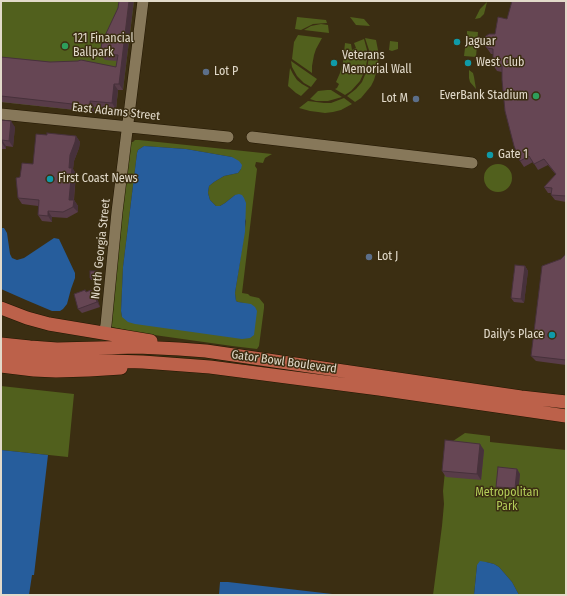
<!DOCTYPE html>
<html>
<head>
<meta charset="utf-8">
<style>
  body { margin:0 }
  #map { position:relative; width:567px; height:596px; overflow:hidden; background:#3b2e12; font-family:"Fira Sans Condensed",sans-serif }
  canvas { display:block }
  .frame { position:absolute; inset:0; border:2px solid #e2daca; pointer-events:none }
</style>
</head>
<body>
<div id="map">
<canvas width="567" height="596"></canvas>
<div class="frame"></div>
</div>
<script>
const c = document.querySelector('canvas').getContext('2d');
c.lineJoin = 'round';
function paint(path, color) {
  c.fillStyle = color;
  c.fill(path, 'evenodd');
}
function toPath(rows) {
  const path = new Path2D();
  for (const r of rows) {
    if (r.length === 3) {
      path.moveTo(r[0] + r[2], r[1]);
      path.arc(r[0], r[1], r[2], 0, 2 * Math.PI);
      continue;
    }
    path.moveTo(r[0], r[1]);
    for (let i = 2; i < r.length; i += 2) path.lineTo(r[i], r[i + 1]);
  }
  return path;
}
function strokePath(path, color, width, dash) {
  c.strokeStyle = color;
  c.lineWidth = width;
  c.lineCap = dash ? 'butt' : 'round';
  c.setLineDash(dash || []);
  c.stroke(path);
}
function label(font, color, halo, rows, align = 'center') {
  c.font = font + ' "Fira Sans Condensed",sans-serif';
  c.lineWidth = 3;
  c.setLineDash([]);
  c.textBaseline = 'middle';
  c.strokeStyle = halo;
  c.fillStyle = color;
  for (const [text, x, y, turn = 0] of rows) {
    c.save();
    c.translate(x, y);
    c.rotate((+turn || 0) * Math.PI / 180);
    c.textAlign = isNaN(turn) ? turn : align;
    if (halo) c.strokeText(text, 0, 0);
    c.fillText(text, 0, 0);
    c.restore();
  }
}
const green = toPath([
  [1,1,134,1,123,90,118,90,116,109,95,107,94,112,1,102],
  [487,2,484,14,480,18,475,19,480,9],
  [297,17,326,20,327,23,313,24,301,30,295,29],
  [350,17,364,19,370,26,356,25],
  [321,24,328,25,329,33,304,30,311,26],
  [467,31,478,32,476,57,464,56,465,48,467,48],
  [298,35,322,38,316,49,314,55,312,66,312,73,292,59,294,42],
  [365,38,376,40,378,50,378,66,374,80,371,86,361,98,355,102,347,96,356,89,362,82,367,70,369,56,369,50],
  [364,39,367,50,368,56,365,70,360,81,351,91,345,95,335,89,337,88,339,84,336,82,340,73,343,62,345,43,351,44,352,50,356,48,354,43],
  [390,41,398,42,398,49,392,51,389,50],
  [291,61,317,79,311,87,304,83,297,76,292,67],
  [290,68,293,74,297,80,302,84,309,88,301,96,296,93,288,86],
  [469,70,473,73,474,77,476,89,470,82,469,78],
  [327,90,331,90,342,97,328,101,316,101,310,99,318,91],
  [344,98,352,104,341,110,333,112,325,113,318,112,310,111,299,108,308,101,324,103,331,103],
  [135,140,139,140,272,154,265,158,263,163,256,162,255,166,257,169,242,293,248,294,250,296,259,298,264,304,264,308,259,346,257,349,232,346,140,333,112,327,111,324,119,227,130,142,133,142],
  [144,146,186,149,232,157,241,169,238,173,224,176,214,182,209,186,208,193,210,200,216,206,220,206,225,203,235,195,246,221,235,293,236,301,238,302,244,302,122,317,121,311,123,267,137,153,138,150],
  [498,178,14],
  [1,386,74,394,68,457,1,450],
  [465,433,490,436,490,442,566,450,566,595,519,595,512,582,499,567,494,564,486,562,477,565,474,595,433,595,442,526,444,504,443,491,448,442,453,441]
]);
const water = toPath([
  [144,146,186,149,232,157,239,161,242,165,241,169,238,173,224,176,214,182,209,186,208,193,210,200,216,206,220,206,225,203,235,195,239,194,242,195,244,198,246,203,245,232,235,293,236,301,238,302,251,304,255,307,257,311,254,335,250,338,242,339,135,324,128,322,122,317,121,311,123,267,137,153,138,150],
  [1,228,4,228,7,233,10,254,12,258,17,260,24,258,54,238,59,239,75,273,75,278,71,289,67,304,63,309,60,311,52,311,26,300,1,289],
  [1,450,48,455,34,575,32,575,29,595,1,595],
  [480,561,486,562,494,564,499,567,512,582,519,595,474,595,477,565],
  [220,582,228,582,341,595,219,595]
]);
const minor = toPath([
  [1,114,228,137],
  [252,137,472,163],
  [104,333,106,325,117,212,143,1]
]);
const major = toPath([
  [1,308,27,318,49,324,151,341],
  [1,344,30,347,57,349,138,347,179,349,206,351,521,397,566,402],
  [1,355,48,359,143,362,210,367,379,389,566,416],
  [1,366,34,370,56,371,89,370,121,368]
]);
const wall = toPath([
  [566,1,566,202,555,200,551,195,551,193,548,193,544,187,556,175,548,165,538,170,533,162,524,167,520,161,502,72,497,71,493,65,493,54,491,54,484,44,495,34,507,19],
  [118,8,123,90,118,90,116,109,94,107,94,112,1,102,1,57,50,62,116,67,117,61,105,60,100,54],
  [1,120,15,127,13,147,6,146,6,149,1,149],
  [47,135,76,136,80,142,79,148,74,161,73,169,76,174,74,200,78,206,78,212,67,218,52,217,52,222,42,221,38,215,38,206,22,204,18,198,20,177,33,164],
  [566,253,566,365,536,361,531,356,561,259,565,255],
  [525,266,528,271,524,303,514,302,511,298],
  [98,271,99,273,99,280,91,280,90,278],
  [91,290,97,298,100,307,82,313,78,309,86,292],
  [484,450,481,480,446,477,442,471],
  [517,469,520,474,518,493,499,491,496,487]
]);
const shadedWall = toPath([
  [129,1,134,1,123,90,119,84],
  [114,84,118,90,116,109,112,103],
  [90,101,94,107,94,112,90,106],
  [11,121,15,127,13,147,9,141],
  [76,136,80,142,79,148,74,161,73,169,76,174,73,206,69,200,69,168,70,155],
  [2,140,6,146,6,149,2,143],
  [74,200,78,206,78,212,73,207],
  [48,211,52,217,52,222,48,216],
  [525,266,528,271,524,303,521,299],
  [98,271,99,273,99,280,98,279],
  [94,293,97,298,100,307,97,302],
  [480,444,484,450,481,480,477,474],
  [517,469,520,474,518,493,515,488]
]);
const building = toPath([
  [119,1,129,1,119,84,114,84,112,103,90,101,90,106,1,96,1,57,50,62,78,61,81,60,116,67,118,55,100,54,102,42,118,8,119,1],
  [512,1,566,1,566,196,551,195,552,188,544,187,556,174,544,159,534,164,529,156,520,161,514,146,505,111,502,80,502,66,493,65,493,49,487,48,484,44,484,38,486,36,489,34,495,34,498,17,507,19,512,1],
  [1,120,11,121,9,141,2,140,2,143,1,143,1,120],
  [47,133,76,136,75,142,70,155,69,168,72,168,69,200,74,200,73,207,63,212,48,211,48,216,38,215,39,200,18,198,16,178,20,177,22,163,33,164,36,134,47,135,47,133],
  [566,253,566,360,531,356,542,266,561,259,565,255,566,253],
  [515,265,525,266,521,299,511,298,515,265],
  [90,271,98,271,98,279,90,278,90,271],
  [85,290,86,292,91,290,92,294,94,293,97,302,78,309,74,294,85,290],
  [445,440,480,444,477,474,442,471,445,440],
  [498,467,517,469,515,488,496,487,498,467]
]);
const markers = [
  [457,42,4,"#0f9aa8"],
  [65,46,4,"#2e9e5b"],
  [334,63,4,"#0f9aa8"],
  [468,63,4,"#0f9aa8"],
  [206,72,4,"#5c6f8a"],
  [536,96,4,"#2e9e5b"],
  [416,99,4,"#5c6f8a"],
  [490,155,4,"#0f9aa8"],
  [50,179,4,"#0f9aa8"],
  [369,257,4,"#5c6f8a"],
  [552,335,4,"#0f9aa8"]
];
const poiNames = [
  ["121 Financial",73,39],
  ["Ballpark",73,53],
  ["Jaguar",465,42],
  ["Veterans",342,56],
  ["Memorial Wall",342,70],
  ["West Club",476,63],
  ["Lot P",214,72],
  ["EverBank Stadium",528,96,"right"],
  ["Lot M",408,99,"right"],
  ["Gate 1",498,155],
  ["First Coast News",58,179],
  ["Lot J",377,257],
  ["Daily's Place",544,335,"right"]
];
const streetNames = [
  ["East Adams Street",116,112,6],
  ["North Georgia Street",101,249,-84],
  ["Gator Bowl Boulevard",284,362,8]
];
const parkNames = [
  ["Metropolitan",507,493],
  ["Park",507,507]
];
paint(green, '#51601d');
paint(water, '#265d9c');
strokePath(minor, '#221600', 12);
strokePath(major, '#221600', 14);
strokePath(minor, '#87785a', 11);
strokePath(major, '#bc614a', 13);
paint(wall, '#583c48');
paint(shadedWall, '#47313b');
paint(building, '#664654');
strokePath(building, '#47313b', 1);
for (const [x, y, r, color] of markers) {
  const dot = new Path2D();
  dot.arc(x, y, r, 0, 2 * Math.PI);
  c.fillStyle = color;
  c.fill(dot);
  strokePath(dot, '#3b2e12', 1.5);
}
label('12px', '#e2daca', '#3b2e12', poiNames, 'left');
label('12px', '#e2daca', '#3b2e12', streetNames);
label('12px', '#b2cd58', '#3b2e12', parkNames);
</script>
</body>
</html>
